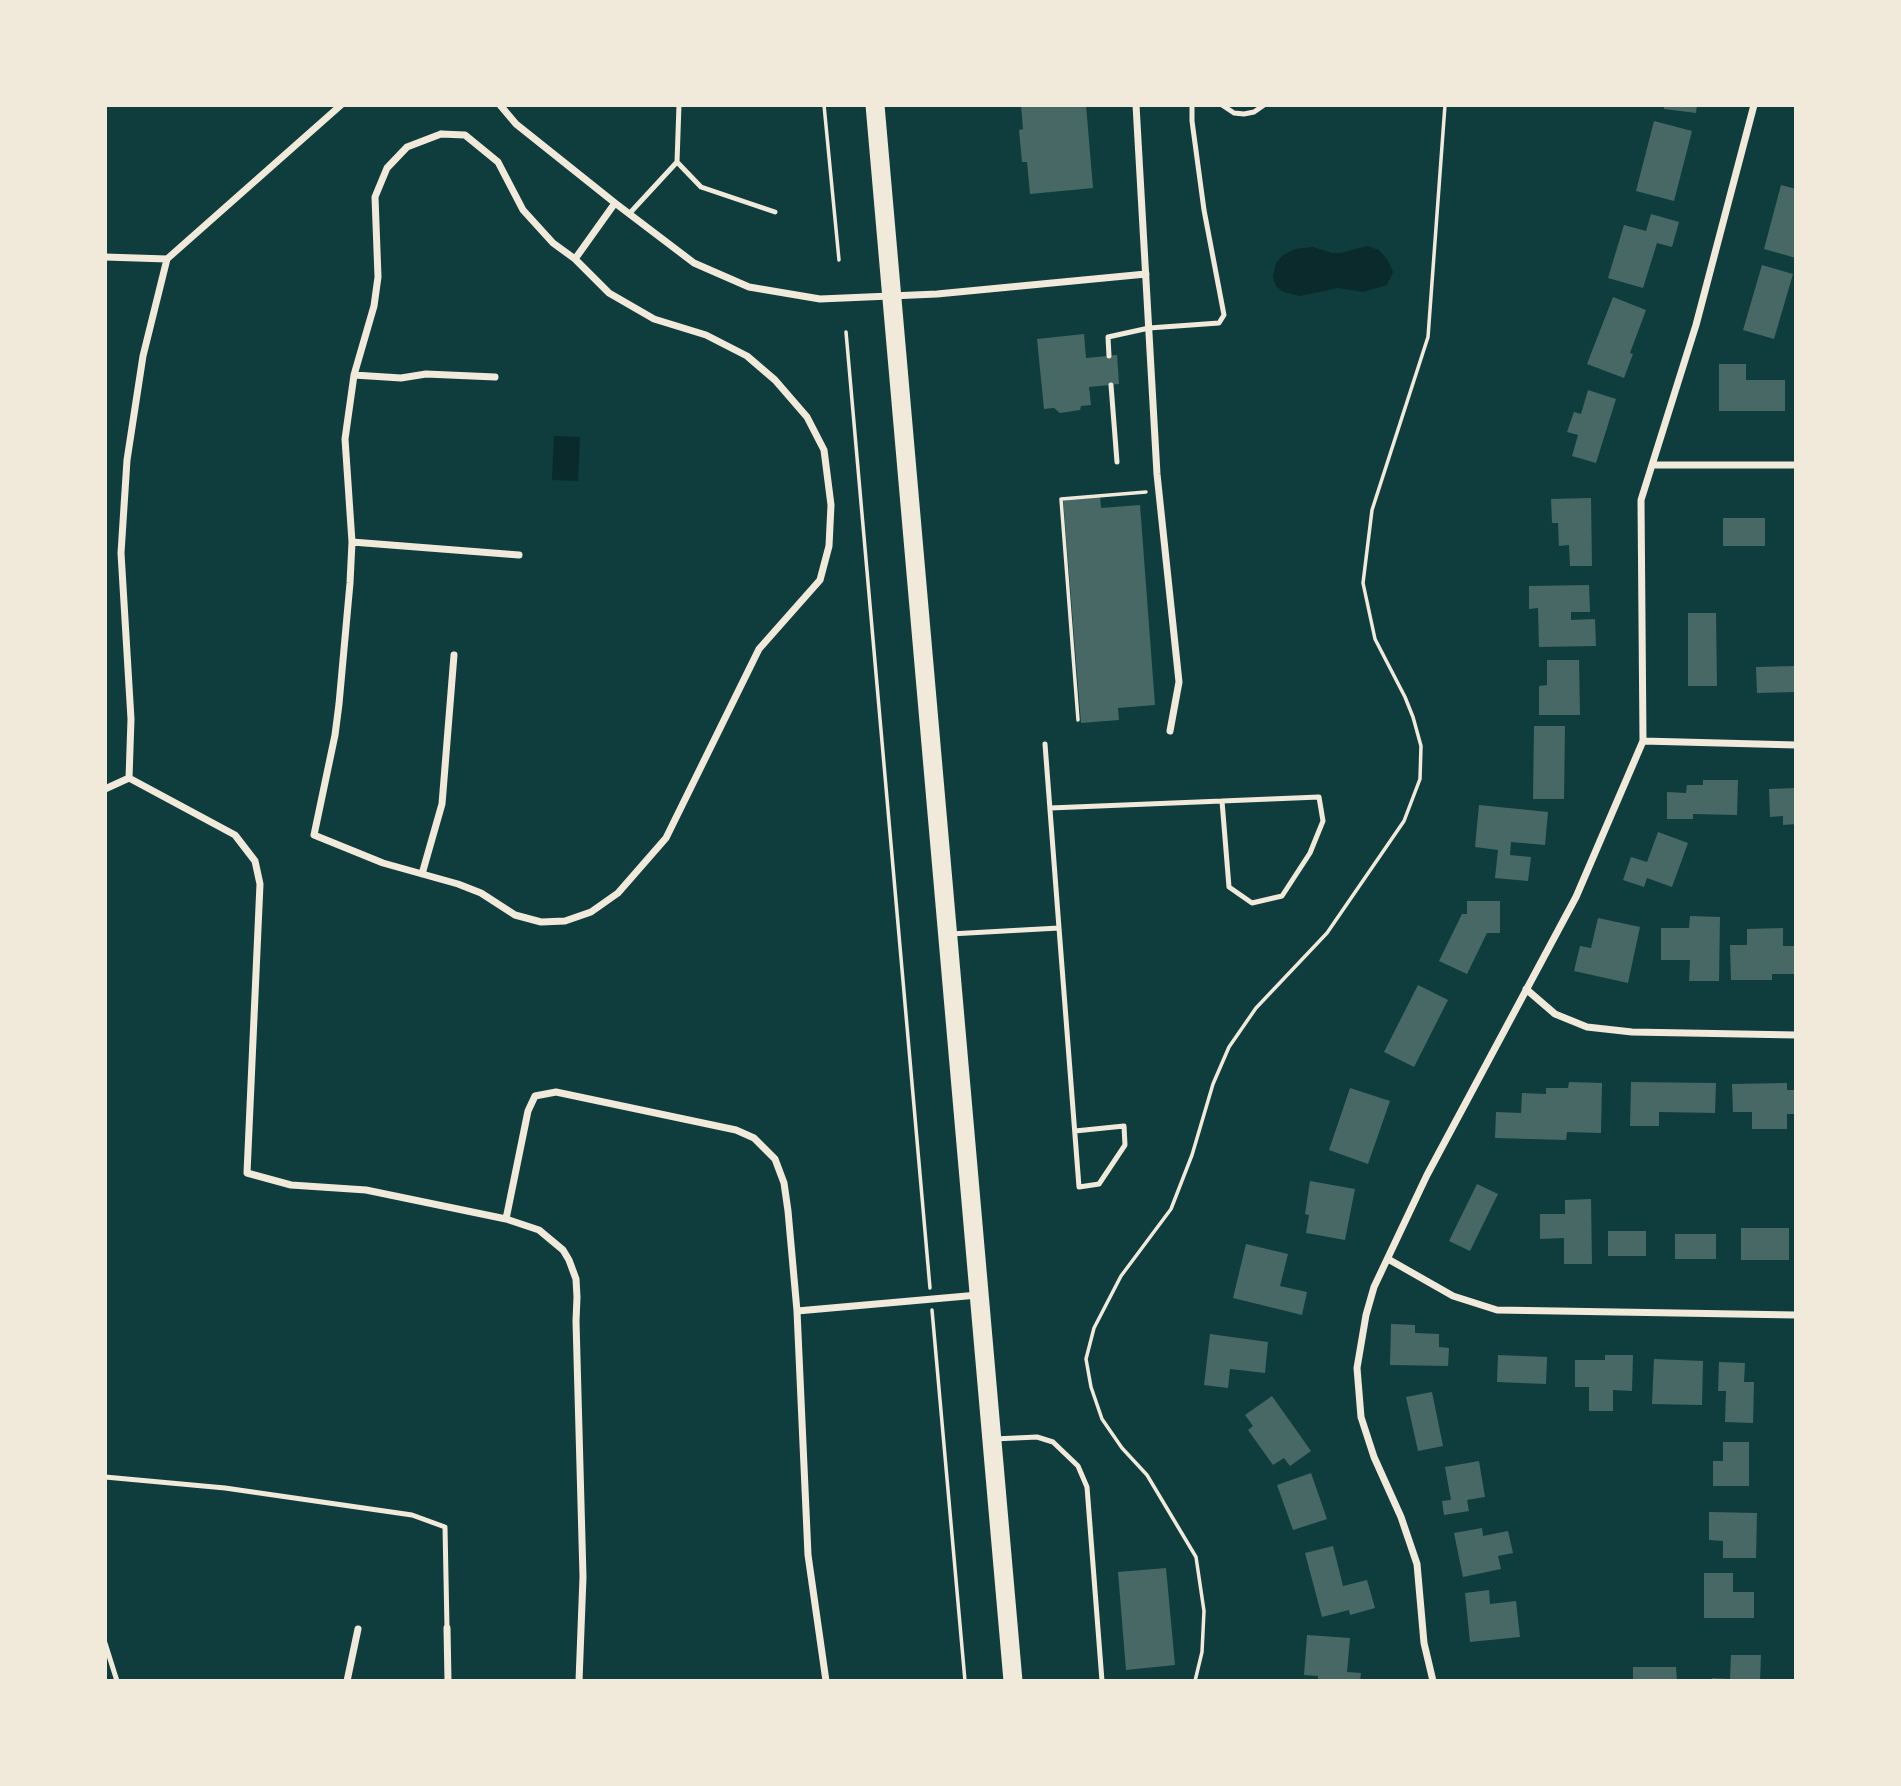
<!DOCTYPE html>
<html>
<head>
<meta charset="utf-8">
<style>
  body { margin:0 }
  #map { position:relative; width:1901px; height:1786px; overflow:hidden; background:#0f3d3e; font-family:"Space Grotesk",sans-serif }
  canvas { display:block }
  .frame { position:absolute; inset:0; border:107px solid #f1e9da; pointer-events:none }
</style>
</head>
<body>
<div id="map">
<canvas width="1901" height="1786"></canvas>
<div class="frame"></div>
</div>
<script>
const c = document.querySelector('canvas').getContext('2d');
c.lineJoin = 'round';
function paint(path, color) {
  c.fillStyle = color;
  c.fill(path, 'evenodd');
}
function toPath(rows) {
  const path = new Path2D();
  for (const r of rows) {
    path.moveTo(r[0], r[1]);
    for (let i = 2; i < r.length; i += 2) path.lineTo(r[i], r[i + 1]);
  }
  return path;
}
function strokePath(path, color, width, dash) {
  c.strokeStyle = color;
  c.lineWidth = width;
  c.lineCap = dash ? 'butt' : 'round';
  c.setLineDash(dash || []);
  c.stroke(path);
}
const water = toPath([
  [1367,246,1379,250,1387,259,1393,272,1387,285,1363,292,1338,288,1300,296,1283,292,1276,286,1273,277,1276,263,1283,255,1295,249,1313,247,1332,253,1341,253],
  [554,436,580,437,578,481,552,480]
]);
const building = toPath([
  [1021,105,1086,105,1093,188,1030,194,1027,162,1022,162,1019,130,1023,129],
  [1664,105,1697,105,1696,113,1664,109],
  [1654,121,1692,131,1674,201,1636,191],
  [1781,185,1796,189,1796,258,1764,249],
  [1651,214,1679,222,1672,247,1657,243,1643,288,1608,278,1624,225,1646,231],
  [1762,265,1793,274,1774,339,1743,330],
  [1613,297,1646,310,1630,353,1633,354,1624,378,1587,364],
  [1084,334,1086,358,1117,355,1119,384,1089,387,1091,405,1081,406,1080,410,1060,413,1054,408,1044,409,1037,339],
  [1719,364,1746,364,1746,380,1785,380,1785,411,1719,411],
  [1588,390,1616,399,1596,463,1572,456,1578,435,1567,432,1574,412,1581,414],
  [1100,495,1101,508,1140,505,1155,705,1118,708,1119,720,1081,723,1063,498],
  [1591,498,1592,566,1570,566,1569,545,1559,546,1558,523,1552,523,1551,499],
  [1723,518,1765,518,1765,546,1723,546],
  [1589,585,1590,612,1571,612,1571,620,1595,619,1596,646,1539,647,1538,608,1529,609,1529,586],
  [1688,613,1716,613,1717,686,1688,686],
  [1547,660,1579,660,1580,715,1539,715,1539,686,1547,685],
  [1796,666,1796,692,1757,693,1756,667],
  [1534,726,1565,726,1564,799,1533,799],
  [1703,780,1738,780,1737,815,1693,814,1693,819,1667,819,1667,792,1686,793,1687,785,1703,785],
  [1796,788,1796,824,1783,825,1783,816,1770,817,1769,789],
  [1479,805,1548,812,1545,845,1511,842,1510,855,1531,857,1528,881,1495,878,1498,850,1475,847],
  [1658,832,1688,843,1672,887,1647,878,1644,887,1623,880,1631,857,1647,862],
  [1467,901,1500,901,1500,933,1487,933,1467,974,1439,961,1462,914,1467,914],
  [1690,916,1720,917,1719,981,1689,981,1690,960,1661,960,1661,928,1689,928],
  [1598,918,1640,927,1628,983,1574,971,1580,946,1591,948],
  [1783,928,1783,946,1796,946,1796,974,1772,974,1772,980,1731,980,1730,945,1747,945,1747,929],
  [1418,985,1448,1000,1414,1067,1384,1052],
  [1569,1082,1602,1083,1601,1133,1567,1132,1566,1140,1495,1138,1496,1112,1521,1113,1522,1093,1546,1094,1546,1088,1568,1088],
  [1631,1082,1716,1083,1715,1113,1659,1112,1659,1126,1630,1126],
  [1787,1083,1787,1090,1796,1090,1796,1114,1787,1114,1787,1129,1752,1129,1752,1112,1733,1112,1732,1084],
  [1350,1088,1390,1101,1368,1164,1329,1150],
  [1310,1181,1355,1189,1345,1240,1306,1233,1309,1215,1305,1214],
  [1477,1184,1498,1194,1470,1251,1449,1241],
  [1591,1199,1592,1264,1564,1264,1564,1238,1540,1239,1540,1214,1565,1214,1565,1200],
  [1741,1228,1789,1228,1789,1260,1741,1260],
  [1608,1231,1646,1231,1646,1256,1608,1256],
  [1675,1234,1716,1234,1716,1259,1675,1259],
  [1246,1244,1288,1254,1280,1286,1307,1292,1302,1315,1233,1298],
  [1391,1324,1415,1325,1415,1333,1439,1334,1439,1347,1449,1348,1448,1366,1390,1365],
  [1210,1334,1268,1342,1265,1373,1230,1369,1228,1388,1204,1385],
  [1498,1355,1547,1357,1546,1384,1497,1382],
  [1605,1355,1633,1355,1632,1391,1613,1390,1613,1411,1589,1411,1589,1387,1575,1387,1575,1360,1605,1360],
  [1654,1359,1703,1361,1702,1405,1652,1404],
  [1719,1362,1745,1363,1744,1382,1754,1382,1753,1423,1725,1422,1726,1391,1718,1391],
  [1432,1392,1443,1446,1418,1451,1406,1397],
  [1272,1396,1311,1451,1290,1466,1284,1458,1273,1465,1248,1430,1253,1426,1245,1415],
  [1723,1442,1749,1442,1749,1486,1713,1486,1713,1461,1723,1461],
  [1479,1461,1485,1497,1467,1500,1469,1511,1444,1515,1442,1501,1451,1500,1445,1467],
  [1311,1473,1327,1519,1293,1530,1277,1485],
  [1709,1512,1757,1513,1756,1558,1723,1558,1723,1541,1709,1540],
  [1482,1528,1483,1536,1508,1531,1513,1553,1498,1556,1501,1569,1463,1577,1454,1533],
  [1333,1546,1343,1586,1367,1580,1375,1608,1350,1615,1349,1610,1322,1617,1305,1553],
  [1166,1568,1175,1665,1126,1670,1118,1572],
  [1704,1573,1733,1573,1733,1592,1754,1592,1754,1618,1704,1618],
  [1489,1590,1490,1604,1516,1601,1520,1637,1470,1642,1465,1593],
  [1307,1635,1350,1638,1347,1672,1361,1673,1360,1681,1318,1681,1318,1676,1304,1675],
  [1731,1655,1761,1655,1760,1681,1712,1681,1712,1678,1730,1679],
  [1633,1667,1676,1667,1677,1681,1633,1681]
]);
const path = toPath([
  [824,105,839,260],
  [846,332,930,1288],
  [1078,720,1061,499,1146,492],
  [932,1310,965,1681],
  [1195,1681,1202,1652,1204,1611,1196,1557,1147,1475,1122,1448,1102,1419,1091,1387,1086,1359,1094,1328,1121,1276,1171,1209,1192,1155,1213,1084,1229,1047,1256,1008,1327,933,1404,821,1420,779,1421,746,1413,717,1405,697,1375,639,1363,583,1372,510,1428,337,1445,105]
]);
const service = toPath([
  [1222,105,1234,113,1244,114,1254,112,1264,105],
  [677,162,701,187,775,212],
  [629,214,677,162,679,105],
  [1109,356,1108,337,1149,328,1219,323,1224,315,1204,210,1192,121,1192,105],
  [1111,385,1117,462],
  [1045,744,1059,928],
  [1050,808,1222,801,1319,797,1323,821,1310,853,1282,896,1252,903,1229,887,1222,801],
  [950,934,1059,928,1079,1187,1099,1184,1125,1145,1124,1126,1075,1131],
  [994,1439,1037,1437,1053,1442,1078,1466,1087,1487,1102,1681],
  [105,1477,225,1488,412,1515,445,1527,447,1628],
  [105,1643,117,1681]
]);
const minor = toPath([
  [500,105,516,124,615,203,694,263,749,287,820,299,937,294,1146,274],
  [1136,105,1157,474,1179,682,1170,731],
  [441,134,465,135,498,162,523,210,553,243,575,259,609,293,654,319,706,335,747,356,775,380,807,417,824,450,831,505,829,546,820,580,759,649,666,838,618,893,591,912,565,921,541,922,515,915,481,893,458,884,383,863,314,835,335,735,339,704,350,583,352,542,345,439,354,375,374,306,378,277,375,197,387,168,407,147,441,134],
  [105,257,167,259],
  [575,259,615,203],
  [354,375,401,378,426,374,495,377],
  [1652,465,1796,465],
  [352,542,519,555],
  [1643,741,1796,745],
  [129,778,131,719,121,553,127,460,143,356,167,259,341,105],
  [105,789,129,778,235,835,255,861,260,884,247,1173,291,1185,366,1190,506,1219,539,1230,563,1250,569,1260,576,1279,577,1297,576,1321,583,1577,579,1681],
  [422,874,442,804,454,655],
  [1526,989,1555,1014,1587,1027,1632,1032,1796,1035],
  [506,1219,528,1111,535,1096,556,1092,736,1130,754,1138,775,1159,784,1183,788,1211,797,1311,808,1555,826,1681],
  [1388,1259,1453,1296,1497,1310,1796,1315],
  [797,1311,978,1295],
  [447,1628,448,1681],
  [347,1681,358,1629],
  [1433,1681,1424,1643,1417,1564,1401,1517,1374,1457,1361,1417,1357,1368,1366,1315,1374,1287,1427,1175,1576,897,1643,741,1641,500,1696,325,1754,105]
]);
const trunk = toPath([
  [875,105,1013,1681]
]);
paint(water, '#0a2a2b');
paint(building, '#486865');
strokePath(path, '#f1e9da', 3.5);
strokePath(service, '#f1e9da', 5);
strokePath(minor, '#f1e9da', 7);
strokePath(trunk, '#f1e9da', 19);
</script>
</body>
</html>
